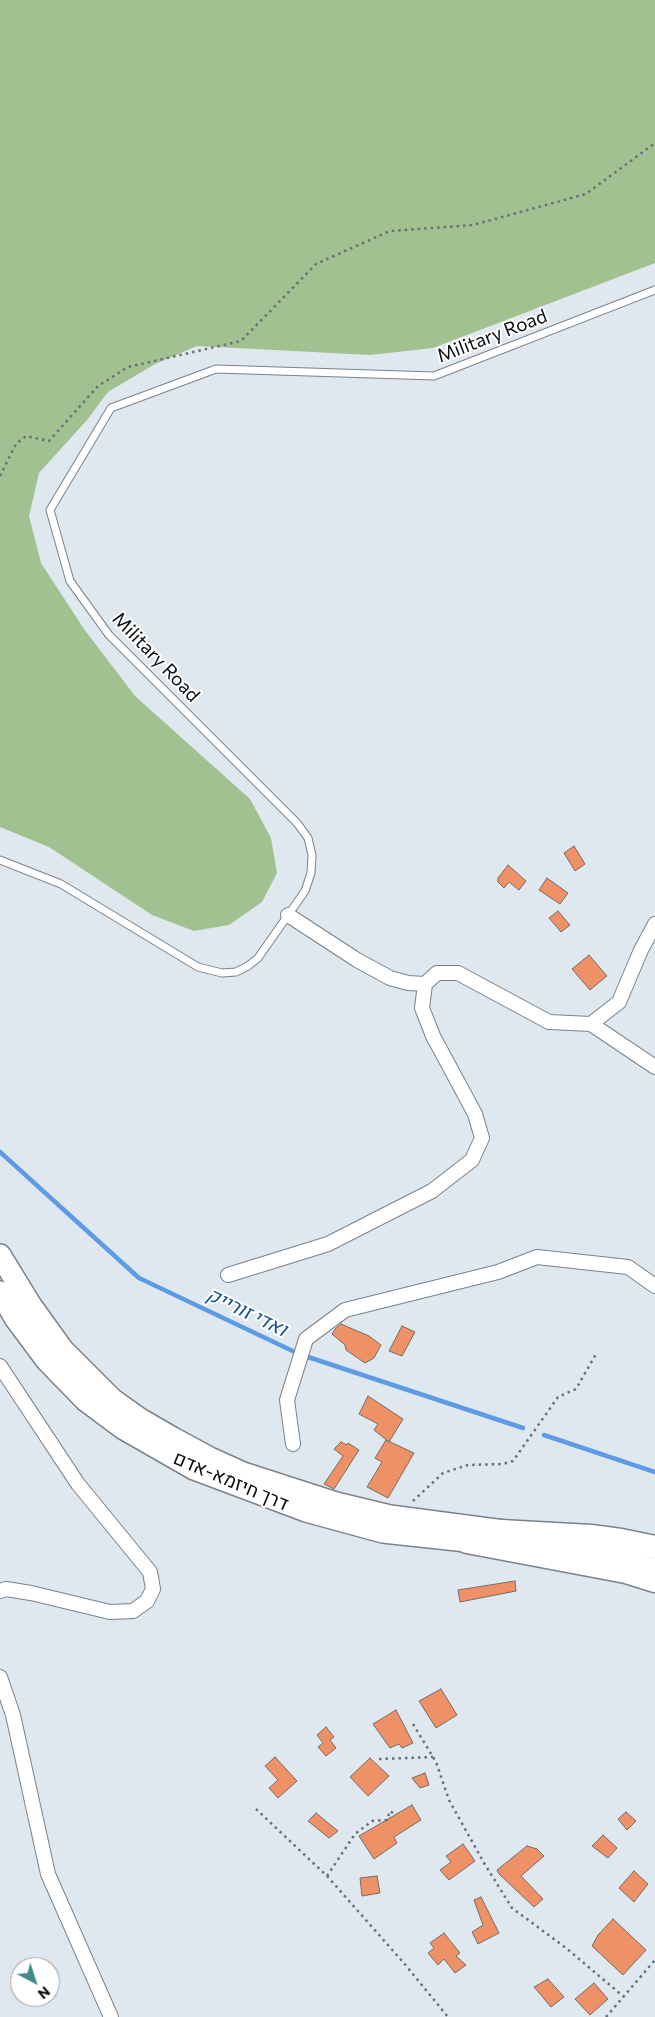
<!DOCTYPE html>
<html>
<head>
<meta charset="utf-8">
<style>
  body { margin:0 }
  #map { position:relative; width:655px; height:2017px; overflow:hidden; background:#dfe8ef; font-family:Commissioner,sans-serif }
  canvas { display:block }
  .north { position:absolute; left:10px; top:1957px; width:50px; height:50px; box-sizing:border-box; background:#fff; border:1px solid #9d9e9f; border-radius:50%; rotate:140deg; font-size:14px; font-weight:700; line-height:20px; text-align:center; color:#090c0f }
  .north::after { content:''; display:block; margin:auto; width:18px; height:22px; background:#438b8b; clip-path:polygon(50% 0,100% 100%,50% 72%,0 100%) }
</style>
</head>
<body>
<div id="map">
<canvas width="655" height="2017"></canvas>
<div class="north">N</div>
</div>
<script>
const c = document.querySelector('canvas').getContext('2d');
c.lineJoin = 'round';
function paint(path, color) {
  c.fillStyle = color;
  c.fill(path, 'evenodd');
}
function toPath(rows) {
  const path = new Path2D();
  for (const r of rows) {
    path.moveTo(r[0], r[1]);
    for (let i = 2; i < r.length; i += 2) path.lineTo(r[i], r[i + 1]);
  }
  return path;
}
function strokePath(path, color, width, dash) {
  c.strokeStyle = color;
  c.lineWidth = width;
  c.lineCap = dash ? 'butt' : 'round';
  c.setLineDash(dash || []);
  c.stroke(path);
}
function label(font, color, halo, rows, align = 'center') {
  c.font = font + ' Commissioner,Heebo,sans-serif';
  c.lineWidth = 4;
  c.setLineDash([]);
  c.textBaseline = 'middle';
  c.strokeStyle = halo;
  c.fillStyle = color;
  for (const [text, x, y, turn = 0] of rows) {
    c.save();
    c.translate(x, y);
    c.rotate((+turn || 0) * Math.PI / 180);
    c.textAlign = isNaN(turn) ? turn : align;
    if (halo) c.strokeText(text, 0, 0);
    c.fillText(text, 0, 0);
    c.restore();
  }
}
const green = toPath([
  [0,0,655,0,655,263,433,348,370,355,197,346,155,364,108,392,87,420,39,473,29,516,41,563,84,629,135,696,250,799,271,838,277,873,262,902,229,925,194,931,152,915,49,847,0,827]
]);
const stream = toPath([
  [0,1152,139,1278,299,1354,523,1428],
  [544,1435,655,1472]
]);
const building = toPath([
  [574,846,585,864,575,871,564,853,574,846],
  [508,865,526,881,519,890,509,882,504,888,498,882,498,878,508,865],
  [547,878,568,893,560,904,539,890,547,878],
  [558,911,570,925,561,932,549,918,558,911],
  [589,955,607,976,590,990,572,969,589,955],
  [341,1324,369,1336,381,1345,374,1358,365,1363,346,1350,345,1345,332,1334,335,1329,341,1324],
  [402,1326,415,1332,402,1356,389,1351,402,1326],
  [368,1396,403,1419,389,1442,374,1430,378,1424,359,1414,368,1396],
  [386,1440,414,1453,388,1498,367,1487,382,1462,375,1458,386,1440],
  [341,1442,347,1445,348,1443,359,1450,334,1489,324,1484,343,1456,334,1449,341,1442],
  [515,1581,516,1591,460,1602,458,1590,515,1581],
  [441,1689,457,1715,436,1728,419,1701,441,1689],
  [396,1710,413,1743,402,1748,399,1744,390,1748,373,1724,396,1710],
  [326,1727,334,1737,330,1740,336,1748,326,1756,318,1747,323,1743,317,1735,326,1727],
  [275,1757,297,1781,278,1798,269,1788,278,1780,265,1766,275,1757],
  [370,1758,389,1776,368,1796,350,1777,370,1758],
  [425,1773,429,1785,420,1788,412,1778,425,1773],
  [412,1805,421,1820,394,1837,397,1843,374,1859,359,1836,412,1805],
  [626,1812,636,1821,627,1830,618,1819,626,1812],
  [316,1813,338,1831,329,1838,308,1821,316,1813],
  [603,1835,617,1848,608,1858,592,1846,603,1835],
  [463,1844,475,1861,449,1880,440,1870,451,1862,446,1856,463,1844],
  [527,1846,537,1849,544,1856,521,1876,543,1899,534,1907,499,1874,497,1870,527,1846],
  [634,1871,648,1884,634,1902,619,1888,634,1871],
  [377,1876,380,1893,362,1896,360,1878,377,1876],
  [481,1897,499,1933,478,1944,472,1932,483,1925,474,1900,481,1897],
  [613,1919,646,1950,623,1975,592,1946,598,1935,613,1919],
  [444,1933,460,1953,456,1956,466,1965,455,1973,444,1959,438,1965,428,1953,434,1948,430,1943,444,1933],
  [548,1979,564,1997,551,2007,534,1987,548,1979],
  [594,1983,608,1999,590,2015,575,1999,594,1983]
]);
const path = toPath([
  [0,476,16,444,26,436,49,441,98,386,128,367,241,341,316,264,390,231,473,225,586,194,655,143],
  [413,1501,443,1473,468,1465,503,1464,513,1461,558,1397,576,1389,596,1354],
  [413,1724,436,1762,449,1800,484,1863,512,1908,566,1948,624,1997],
  [379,1759,433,1757],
  [256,1809,327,1876,403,1962,448,2017],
  [327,1876,355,1834,372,1821,387,1820,390,1811,396,1815],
  [606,2017,655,1960]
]);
const service = toPath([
  [0,860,61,884,198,967,222,973,236,972,248,966,258,958,305,891,311,873,312,855,308,838,297,823,109,635,70,581,50,510,111,408,216,369,434,376,655,290]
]);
const minor = toPath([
  [288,915,357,960,390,978,408,983,425,984],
  [591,1024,655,1067],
  [228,1275,328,1244,432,1191,472,1160,482,1138,475,1114,433,1036,422,1008,425,984,437,973,458,973,549,1022,591,1024,619,1002,641,950,655,924],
  [0,1366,78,1484,150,1572,153,1589,147,1601,133,1611,110,1612,31,1593,6,1589,0,1591],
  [293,1444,287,1400,306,1339,345,1310,498,1272,537,1257,628,1267,655,1286],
  [0,1677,13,1715,48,1874,111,2017]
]);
const primary = toPath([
  [0,1255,30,1304,63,1350,112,1399,140,1419,173,1438,210,1458,243,1473,336,1503,390,1516,519,1533],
  [0,1292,15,1318,47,1361,85,1400,124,1429,194,1469,306,1511,383,1532,485,1543],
  [533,1546,580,1550,655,1569]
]);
const trunk = toPath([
  [501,1531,591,1536,621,1540,655,1547],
  [467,1542,626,1572,655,1581]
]);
const streetNames = [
  ["Military Road",492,336,-21],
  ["Military Road",156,657,46],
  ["דרך חיזמא-אדם",231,1481,23]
];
const waterNames = [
  ["ואדי זורייק",247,1312,26]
];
paint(green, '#a1c190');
strokePath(stream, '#5d9be5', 4.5);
paint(building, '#ef9166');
strokePath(building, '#766c67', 1);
strokePath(service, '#7a828a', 9);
strokePath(minor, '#7a828a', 16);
strokePath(primary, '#7a828a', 24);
strokePath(trunk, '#7a828a', 25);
strokePath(path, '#6a7075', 2.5, [2.5, 4]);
strokePath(service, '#fff', 7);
strokePath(minor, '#fff', 14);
strokePath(primary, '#fff', 21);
strokePath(trunk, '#fff', 22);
label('19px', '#090c0f', '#fff', streetNames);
label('italic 20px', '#135295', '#fff', waterNames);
</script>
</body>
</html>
